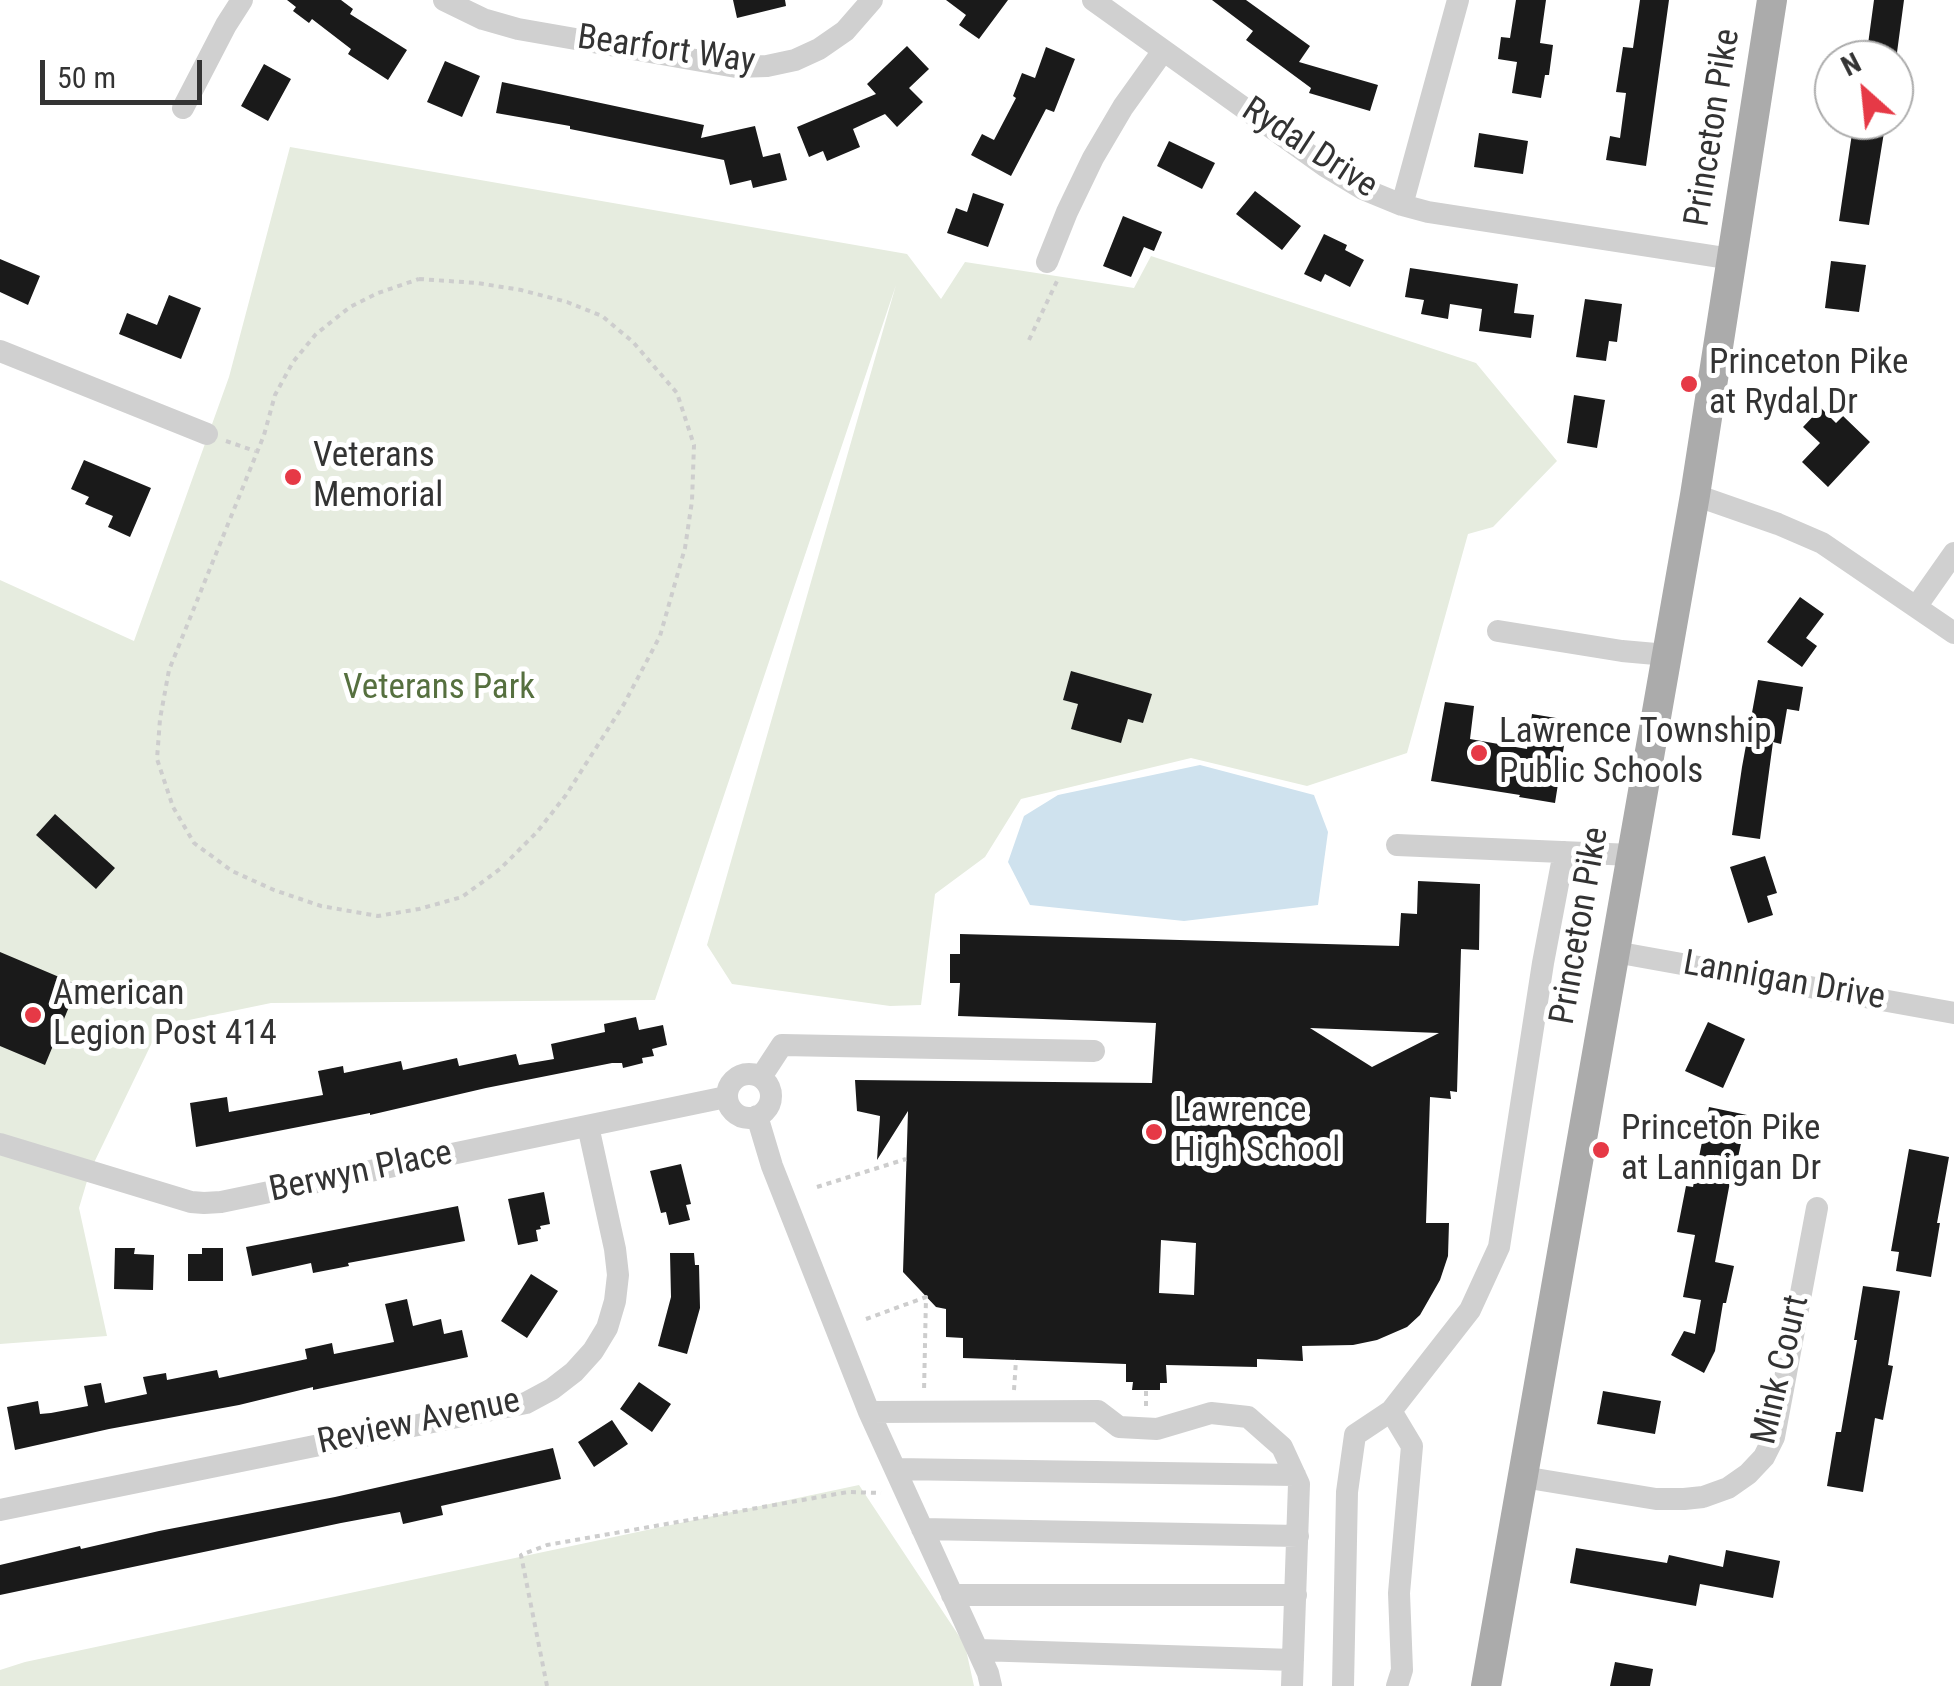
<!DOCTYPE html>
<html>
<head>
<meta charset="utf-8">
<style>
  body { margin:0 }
  #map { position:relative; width:1954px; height:1686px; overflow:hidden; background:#fff; font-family:"Roboto Condensed",sans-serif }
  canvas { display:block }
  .north { position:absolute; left:1814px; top:40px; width:100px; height:100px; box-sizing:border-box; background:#fff; border:2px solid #adadad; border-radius:50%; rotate:333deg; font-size:28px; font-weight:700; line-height:40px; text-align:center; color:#333 }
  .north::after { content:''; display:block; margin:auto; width:35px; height:45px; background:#e63946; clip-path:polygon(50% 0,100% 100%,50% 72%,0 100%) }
  .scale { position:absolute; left:40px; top:60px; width:162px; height:45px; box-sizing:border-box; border:5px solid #333; border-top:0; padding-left:12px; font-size:30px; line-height:35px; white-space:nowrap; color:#333; -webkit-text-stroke:8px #fff; paint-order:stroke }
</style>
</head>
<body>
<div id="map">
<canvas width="1954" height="1686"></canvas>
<div class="north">N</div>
<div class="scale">50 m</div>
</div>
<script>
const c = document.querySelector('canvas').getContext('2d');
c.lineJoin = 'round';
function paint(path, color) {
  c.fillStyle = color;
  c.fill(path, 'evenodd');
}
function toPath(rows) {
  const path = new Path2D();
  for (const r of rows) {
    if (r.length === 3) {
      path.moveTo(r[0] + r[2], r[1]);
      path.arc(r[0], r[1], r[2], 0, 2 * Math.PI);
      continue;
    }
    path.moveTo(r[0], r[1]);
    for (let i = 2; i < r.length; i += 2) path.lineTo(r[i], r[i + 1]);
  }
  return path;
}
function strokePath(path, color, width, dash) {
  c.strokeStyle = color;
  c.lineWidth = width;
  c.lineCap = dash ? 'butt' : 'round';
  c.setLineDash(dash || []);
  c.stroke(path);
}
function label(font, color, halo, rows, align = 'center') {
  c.font = font + ' "Roboto Condensed",sans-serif';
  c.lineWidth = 10;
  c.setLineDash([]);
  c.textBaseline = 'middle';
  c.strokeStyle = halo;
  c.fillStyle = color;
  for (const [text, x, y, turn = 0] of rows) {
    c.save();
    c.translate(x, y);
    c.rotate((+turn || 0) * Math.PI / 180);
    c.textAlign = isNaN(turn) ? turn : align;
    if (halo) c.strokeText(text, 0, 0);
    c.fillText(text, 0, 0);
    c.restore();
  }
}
const green = toPath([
  [290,147,907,254,941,299,965,262,1134,288,1151,256,1476,363,1557,461,1493,527,1468,534,1407,753,1307,786,1191,758,1021,799,985,857,935,894,921,1005,890,1006,732,984,707,945,896,285,655,1000,271,1003,160,1026,90,1171,79,1208,107,1336,0,1344,0,580,134,641,229,377],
  [859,1485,965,1645,974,1686,0,1686,0,1670,25,1662]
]);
const water = toPath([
  [1200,765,1314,795,1328,832,1318,905,1184,921,1030,905,1008,862,1024,816,1058,795]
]);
const building = toPath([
  [287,0,341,0,353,9,350,14,407,50,388,80,348,54,351,49,312,19,309,23,293,11,296,7],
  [733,0,785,0,786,6,737,18],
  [946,0,1008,0,979,39,959,25,966,15],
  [1212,0,1246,0,1310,46,1299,62,1378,85,1370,111,1309,93,1311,88,1246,40,1253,31],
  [1516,0,1546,0,1540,43,1553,45,1549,75,1545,75,1541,98,1512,93,1517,62,1498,59,1501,37,1510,38],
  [1640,0,1669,0,1646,166,1606,160,1610,136,1620,138,1626,93,1616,92,1623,47,1633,48],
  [1874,0,1904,0,1896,60,1866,59],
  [907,46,929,69,909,88,923,102,897,127,885,114,853,129,860,147,827,161,823,151,809,157,797,127,876,94,867,84],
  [1046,47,1075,59,1054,112,1046,109,1011,176,971,155,982,134,994,140,1016,98,1013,96,1022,73,1035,78],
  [445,61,480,76,462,117,427,102],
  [264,64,291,79,268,121,241,106],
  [502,82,704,125,701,138,755,126,763,157,780,153,787,180,753,188,751,180,730,185,724,160,570,129,570,126,496,113],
  [1854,120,1886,120,1869,225,1839,221],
  [1479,133,1528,141,1523,174,1474,167],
  [1169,141,1215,163,1202,189,1157,166],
  [1255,191,1301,226,1282,250,1236,214],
  [973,193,1004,204,988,247,947,233,956,208,967,212],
  [1123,216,1162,232,1154,251,1144,247,1131,277,1103,266],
  [1324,234,1347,245,1345,250,1364,260,1350,287,1325,274,1321,282,1304,274],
  [0,259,40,276,28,305,0,292],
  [1831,261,1866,265,1859,312,1825,308],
  [1410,268,1518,284,1514,313,1534,315,1531,338,1479,331,1482,309,1450,304,1448,319,1421,314,1424,300,1405,297],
  [169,295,201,308,181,359,119,334,127,313,157,325],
  [1585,299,1622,304,1617,342,1609,341,1606,361,1576,357],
  [1574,395,1605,400,1597,448,1567,443],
  [1821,408,1836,423,1843,416,1870,442,1828,487,1802,462,1820,443,1803,427],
  [84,460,151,488,130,537,108,527,113,516,85,504,89,497,71,489],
  [1800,597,1824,614,1806,638,1817,646,1802,667,1767,642],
  [1071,671,1152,694,1143,723,1128,719,1121,743,1071,729,1078,704,1063,700],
  [1758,680,1803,687,1799,711,1787,709,1781,744,1773,742,1760,839,1732,835,1742,767],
  [1445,702,1474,706,1470,739,1527,749,1532,714,1568,720,1555,803,1519,797,1520,795,1431,781],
  [55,814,115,868,96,889,36,835],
  [1765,856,1777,893,1767,896,1773,915,1748,923,1730,867],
  [1418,881,1480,884,1479,950,1461,949,1457,1092,1450,1091,1451,1099,1430,1097,1426,1223,1449,1223,1448,1256,1440,1280,1420,1315,1407,1327,1377,1340,1353,1345,1302,1346,1303,1361,1257,1359,1257,1367,1166,1365,1167,1383,1160,1383,1160,1390,1132,1390,1133,1382,1126,1382,1126,1364,963,1358,963,1338,946,1337,946,1309,936,1307,903,1272,908,1111,877,1160,880,1116,857,1111,855,1080,1152,1083,1156,1023,958,1016,960,983,950,983,950,954,960,954,960,934,1399,946,1401,913,1417,914],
  [1310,1028,1439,1033,1372,1067],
  [1161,1240,1196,1243,1194,1295,1159,1293],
  [0,952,78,985,45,1065,0,1046],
  [636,1017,639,1030,663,1025,667,1045,652,1049,654,1056,642,1058,643,1063,623,1068,622,1063,612,1063,486,1088,370,1115,370,1113,196,1147,190,1103,227,1097,229,1112,323,1095,318,1071,343,1066,344,1073,401,1061,403,1070,457,1058,459,1066,516,1054,519,1065,554,1059,551,1044,605,1032,604,1024],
  [1708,1022,1745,1039,1723,1088,1685,1071],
  [1709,1107,1747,1115,1736,1167,1733,1166,1715,1262,1734,1266,1726,1303,1723,1303,1715,1351,1704,1373,1671,1355,1684,1331,1695,1334,1701,1300,1683,1297,1695,1235,1677,1232,1686,1186,1693,1187],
  [1909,1149,1949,1157,1937,1223,1940,1223,1931,1277,1896,1271,1899,1252,1891,1251],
  [681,1164,691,1204,686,1205,690,1220,669,1225,666,1212,661,1213,650,1171],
  [544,1192,550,1224,540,1226,541,1229,536,1230,538,1241,518,1245,508,1199],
  [458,1206,465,1241,348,1263,349,1266,313,1273,311,1263,252,1276,246,1247],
  [115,1248,135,1248,134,1254,154,1255,153,1290,114,1289],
  [202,1248,223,1248,223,1281,188,1281,188,1254,202,1254],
  [670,1253,694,1253,695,1265,699,1265,700,1308,687,1354,658,1346,671,1297],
  [531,1274,558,1291,527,1338,501,1321],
  [1863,1286,1900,1291,1888,1365,1893,1366,1883,1420,1875,1418,1863,1492,1827,1486,1836,1432,1841,1432,1857,1340,1854,1340],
  [407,1299,413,1326,441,1319,444,1334,462,1330,468,1357,313,1390,313,1387,239,1405,109,1429,15,1450,7,1407,38,1401,40,1414,51,1413,88,1406,84,1386,101,1383,105,1403,147,1394,143,1377,166,1373,167,1380,217,1370,219,1378,307,1359,305,1349,332,1343,334,1354,394,1342,385,1304],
  [639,1382,671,1404,652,1432,620,1409],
  [1603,1391,1661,1401,1655,1434,1597,1424],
  [612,1420,628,1444,594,1467,578,1442],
  [553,1448,561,1479,441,1506,443,1515,403,1524,400,1512,341,1523,0,1595,0,1565,80,1546,81,1549,159,1531,335,1497],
  [1576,1548,1667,1563,1669,1555,1723,1567,1726,1550,1780,1561,1773,1598,1700,1584,1696,1606,1570,1583],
  [1615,1662,1653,1669,1650,1686,1610,1686]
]);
const path = toPath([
  [419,279,477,283,521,290,567,302,602,316,633,342,677,393,694,445,692,501,685,548,660,636,624,704,566,795,537,832,500,869,462,897,419,909,378,916,321,906,274,890,232,871,194,843,173,807,157,759,160,719,169,670,264,435,275,395,293,362,316,334,350,307,378,293,419,279],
  [1029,340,1057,281],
  [226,441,255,451],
  [817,1187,906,1159],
  [866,1319,926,1297,924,1392],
  [1014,1390,1016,1360],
  [1146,1406,1146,1390],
  [547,1686,521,1555,547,1545,848,1492,881,1493]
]);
const minor = toPath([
  [444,0,483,19,518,29,736,67,767,66,795,60,819,49,845,31,872,0],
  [1093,0,1325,166,1363,189,1402,205,1428,212,1732,259],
  [183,108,226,25,242,0],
  [1402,205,1458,0],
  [1047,262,1067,212,1093,158,1123,107,1163,51],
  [0,351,207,434],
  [1695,495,1778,524,1822,543,1954,633],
  [1916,607,1954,553],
  [1498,631,1622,651,1667,655],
  [1397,845,1632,855],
  [1615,952,1954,1013],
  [749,1096,22],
  [761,1077,782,1045,1094,1051],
  [757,1116,772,1166,869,1412,988,1673,991,1686],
  [0,1144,191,1202,204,1203,221,1202,726,1097],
  [1391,1411,1412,1446,1399,1593,1402,1670,1397,1686],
  [869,1412,1098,1411,1119,1427,1157,1429,1211,1413,1248,1417,1282,1447,1299,1484,1292,1686],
  [895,1469,1295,1475],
  [1523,1477,1656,1499,1684,1499,1703,1497,1728,1488,1748,1474,1764,1457,1774,1437,1817,1208],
  [0,1510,526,1403,552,1389,574,1372,593,1351,607,1328,615,1301,618,1275,615,1249,588,1126],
  [922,1529,1298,1536],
  [952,1595,1296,1595],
  [978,1650,1293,1660],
  [1343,1686,1347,1492,1355,1435,1391,1411,1470,1310,1499,1247,1543,963,1564,852]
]);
const major = toPath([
  [1486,1686,1695,495,1772,0]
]);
const markers = [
  [1689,384,10,"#e63946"],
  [293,477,10,"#e63946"],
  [1479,753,10,"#e63946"],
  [33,1015,10,"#e63946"],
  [1154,1132,10,"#e63946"],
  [1601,1150,10,"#e63946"]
];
const streetNames = [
  ["Bearfort Way",666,51,8],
  ["Princeton Pike",1714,128,-81],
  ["Rydal Drive",1309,149,33],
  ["Princeton Pike",1581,926,-80],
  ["Lannigan Drive",1784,982,10],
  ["Berwyn Place",361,1173,-12],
  ["Mink Court",1782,1370,-77],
  ["Review Avenue",419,1423,-12]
];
const poiNames = [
  ["Princeton Pike",1709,364],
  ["at Rydal Dr",1709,404],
  ["Veterans",313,457],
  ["Memorial",313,497],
  ["Lawrence Township",1499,733],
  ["Public Schools",1499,773],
  ["American",53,995],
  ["Legion Post 414",53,1035],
  ["Lawrence",1174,1112],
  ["High School",1174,1152],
  ["Princeton Pike",1621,1130],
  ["at Lannigan Dr",1621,1170]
];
const parkNames = [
  ["Veterans Park",439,689]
];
paint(green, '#e6ecdf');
paint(water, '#cfe2ee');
paint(building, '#1a1a1a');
strokePath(path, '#cdcdcd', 4, [5, 5]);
strokePath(minor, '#d0d0d0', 22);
strokePath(major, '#ababab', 30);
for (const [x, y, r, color] of markers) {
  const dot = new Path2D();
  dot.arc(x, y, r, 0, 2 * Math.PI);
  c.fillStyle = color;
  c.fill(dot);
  strokePath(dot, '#fff', 4);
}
label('35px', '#333', '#fff', streetNames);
label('35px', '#333', '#fff', poiNames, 'left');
label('35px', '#56703f', '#fff', parkNames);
</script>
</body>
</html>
